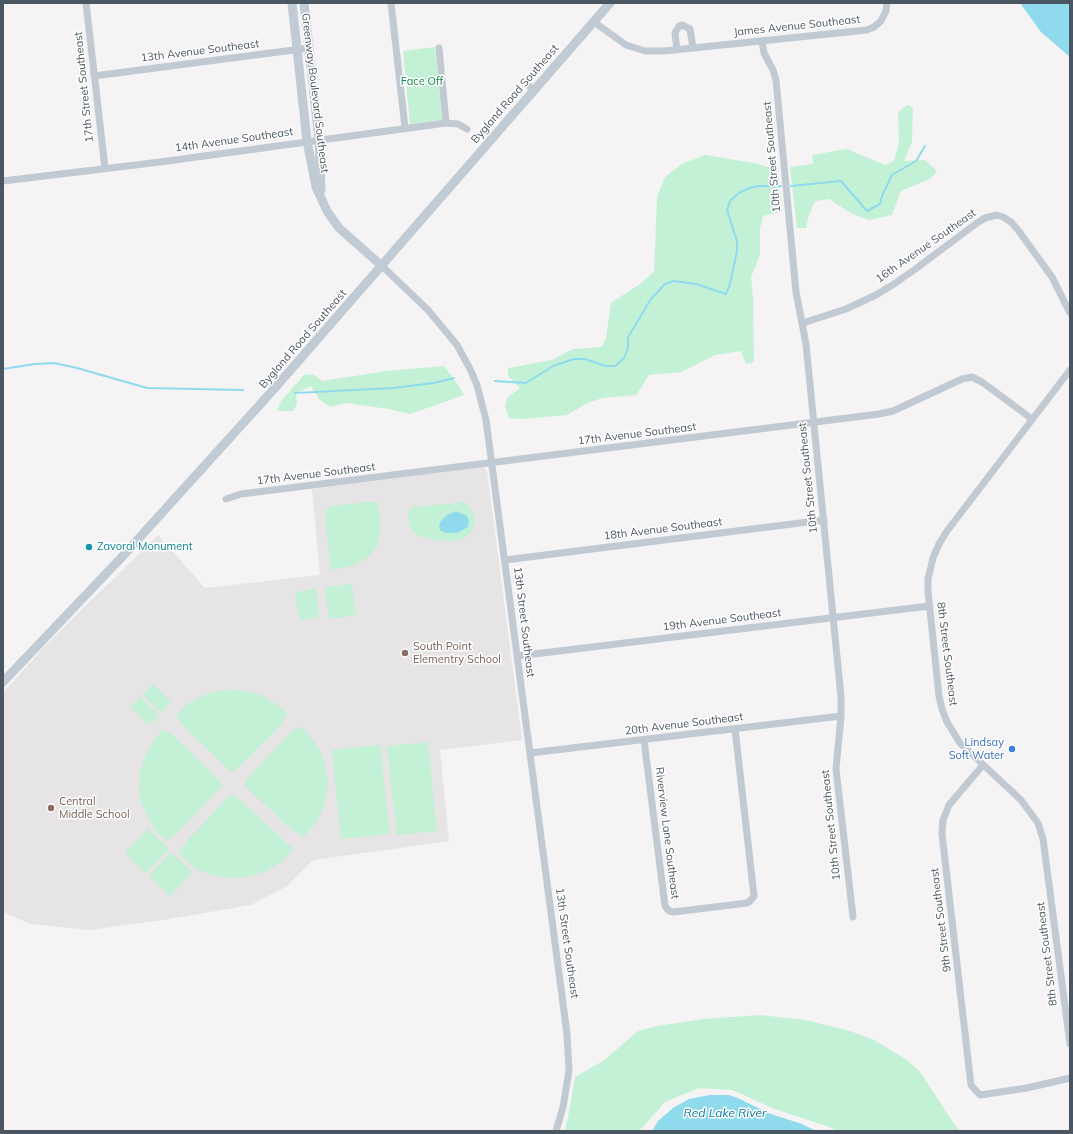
<!DOCTYPE html>
<html>
<head>
<meta charset="utf-8">
<style>
  body { margin:0 }
  #map { position:relative; width:1073px; height:1134px; overflow:hidden; background:#f5f3f3; font-family:Mulish,sans-serif }
  canvas { display:block }
  .frame { position:absolute; inset:0; border:4px solid #4a5661; pointer-events:none }
</style>
</head>
<body>
<div id="map">
<canvas width="1073" height="1134"></canvas>
<div class="frame"></div>
</div>
<script>
const c = document.querySelector('canvas').getContext('2d');
c.lineJoin = 'round';
function paint(path, color) {
  c.fillStyle = color;
  c.fill(path, 'evenodd');
}
function toPath(rows) {
  const path = new Path2D();
  for (const r of rows) {
    path.moveTo(r[0], r[1]);
    for (let i = 2; i < r.length; i += 2) path.lineTo(r[i], r[i + 1]);
  }
  return path;
}
function strokePath(path, color, width, dash) {
  c.strokeStyle = color;
  c.lineWidth = width;
  c.lineCap = dash ? 'butt' : 'round';
  c.setLineDash(dash || []);
  c.stroke(path);
}
function label(font, color, halo, rows, align = 'center') {
  c.font = font + ' Mulish,sans-serif';
  c.lineWidth = 3;
  c.setLineDash([]);
  c.textBaseline = 'middle';
  c.strokeStyle = halo;
  c.fillStyle = color;
  for (const [text, x, y, turn = 0] of rows) {
    c.save();
    c.translate(x, y);
    c.rotate((+turn || 0) * Math.PI / 180);
    c.textAlign = isNaN(turn) ? turn : align;
    if (halo) c.strokeText(text, 0, 0);
    c.fillText(text, 0, 0);
    c.restore();
  }
}
const education = toPath([
  [484,467,487,471,522,740,440,750,449,841,313,860,287,886,251,905,163,920,90,930,31,924,3,912,3,693,44,647,158,535,205,588,320,575,312,489]
]);
const green = toPath([
  [435,47,442,120,410,124,403,51],
  [909,105,913,108,912,142,904,161,925,160,937,171,930,179,901,191,892,215,869,220,852,214,829,199,815,201,809,215,806,228,797,228,790,167,813,164,812,155,847,149,885,165,894,161,899,143,898,113,903,108],
  [705,155,754,163,778,170,782,211,763,216,760,228,760,255,751,277,753,297,754,362,746,364,741,351,715,355,681,372,649,375,636,395,602,398,586,404,567,415,521,419,509,418,505,406,508,397,520,388,508,376,508,368,552,360,573,349,602,347,606,338,611,303,640,284,654,272,657,197,665,177,682,164],
  [444,366,459,386,464,395,410,414,389,409,346,403,330,407,319,399,311,386,296,393,297,404,293,411,277,411,281,401,304,375,313,374,322,381,387,371],
  [377,501,380,515,380,531,378,545,368,557,353,566,331,570,325,512,330,506],
  [465,502,471,509,475,520,472,531,463,539,455,541,434,540,422,537,411,531,408,517,408,511,414,507],
  [352,584,356,615,329,619,325,587],
  [316,589,319,617,299,620,295,592],
  [153,684,171,702,161,712,143,695],
  [225,689,246,691,259,694,275,703,287,713,281,725,235,771,230,771,183,726,176,715,189,703,207,694],
  [140,697,159,715,149,725,130,707],
  [301,726,310,736,319,749,325,763,328,784,323,808,316,823,303,837,291,829,245,786,245,781,289,734],
  [163,729,175,737,220,781,221,787,177,833,166,841,156,831,148,817,141,802,139,787,140,773,145,756,154,740],
  [428,742,437,831,397,835,387,746],
  [380,745,390,834,341,839,332,750],
  [230,795,236,796,293,849,283,861,266,871,244,878,219,877,196,869,179,854,187,841],
  [148,829,169,849,146,873,125,853],
  [171,852,192,872,170,896,149,876],
  [760,1015,806,1020,850,1031,874,1040,907,1060,920,1072,959,1131,838,1131,829,1127,775,1109,732,1090,699,1088,665,1102,639,1131,565,1131,568,1117,575,1077,603,1061,638,1031,657,1026,704,1019]
]);
const water = toPath([
  [1020,3,1070,3,1070,57,1041,32],
  [456,511,467,516,469,520,468,527,457,533,446,533,441,531,439,526,440,522,447,515],
  [710,1095,729,1095,740,1099,768,1113,802,1124,816,1131,652,1131,658,1121,673,1108,689,1099]
]);
const stream = toPath([
  [791,186,841,181,867,211,880,204,882,196,892,175,916,161,925,146],
  [3,369,35,364,54,363,77,368,147,388,243,390],
  [495,381,526,383,553,366,574,359,585,359,606,366,615,366,624,358,628,348,628,337,651,299,665,284,674,281,696,284,726,294,730,284,737,251,737,241,727,210,730,201,739,193,749,188,759,186,781,186],
  [295,393,393,388,434,383,454,378]
]);
const street = toPath([
  [86,3,105,168],
  [391,3,405,128],
  [594,22,626,45,645,51,664,51,867,30,874,27,881,21,886,11,887,3],
  [762,41,764,53,773,70,776,80,796,292,806,344,841,697,841,716,836,769,853,917],
  [439,48,446,123],
  [677,50,675,33,679,26,682,25,690,29,693,48],
  [94,76,309,48],
  [527,84,534,91],
  [3,181,160,162,446,123,458,124,467,129],
  [382,266,428,310,457,345,470,369,477,385,486,420,567,1034,569,1071,563,1107,556,1131],
  [803,323,846,309,876,295,894,284,914,270,977,223,985,218,997,215,1003,217,1011,222,1018,230,1052,277,1070,313],
  [1070,370,947,531,939,544,933,558,928,579,928,591,939,696,942,709,947,722,960,743,1021,800,1038,823,1043,839,1070,1044],
  [226,499,241,494,879,414,893,411,962,379,972,377,982,382,1032,419],
  [505,560,824,520],
  [518,656,929,606],
  [644,740,665,906,669,911,674,912,747,903,750,901,754,896,735,729],
  [530,753,841,716],
  [983,765,949,805,943,820,942,834,971,1085,980,1095,1027,1088,1070,1078]
]);
const secondary = toPath([
  [292,3,307,141,316,187,327,211,339,228,382,266],
  [304,3,319,139,321,190],
  [3,682,121,558,274,389,610,3]
]);
const markers = [
  [89,547,4,"#0f9aa8"],
  [405,653,4,"#8d6e63"],
  [1012,749,4,"#3f7fe0"],
  [51,808,4,"#8d6e63"]
];
const streetNames = [
  ["James Avenue Southeast",797,26,-6],
  ["13th Avenue Southeast",200,51,-7],
  ["17th Street Southeast",84,87,-96],
  ["Greenway Boulevard Southeast",315,93,83],
  ["Bygland Road Southeast",515,94,-49],
  ["14th Avenue Southeast",234,140,-8],
  ["10th Street Southeast",772,157,-95],
  ["16th Avenue Southeast",926,246,-35],
  ["Bygland Road Southeast",303,339,-49],
  ["17th Avenue Southeast",637,434,-7],
  ["17th Avenue Southeast",316,474,-7],
  ["10th Street Southeast",808,478,-96],
  ["18th Avenue Southeast",663,529,-7],
  ["19th Avenue Southeast",722,620,-7],
  ["13th Street Southeast",524,622,83],
  ["8th Street Southeast",947,654,83],
  ["20th Avenue Southeast",684,724,-7],
  ["10th Street Southeast",831,825,-96],
  ["Riverview Lane Southeast",667,833,83],
  ["9th Street Southeast",941,920,-97],
  ["13th Street Southeast",567,943,82],
  ["8th Street Southeast",1047,954,-97]
];
const parkNames = [
  ["Face Off",422,82]
];
const cultureNames = [
  ["Zavoral Monument",97,547]
];
const educationNames = [
  ["South Point",413,647],
  ["Elementry School",413,660],
  ["Central",59,802],
  ["Middle School",59,815]
];
const shopNames = [
  ["Lindsay",1004,743],
  ["Soft Water",1004,756]
];
const waterNames = [
  ["Red Lake River",725,1113]
];
paint(education, '#e6e4e5');
paint(green, '#c3f1d5');
paint(water, '#90daee');
strokePath(stream, '#90daee', 2);
strokePath(street, '#c1cad2', 7);
strokePath(secondary, '#c1cbd6', 9);
for (const [x, y, r, color] of markers) {
  const dot = new Path2D();
  dot.arc(x, y, r, 0, 2 * Math.PI);
  c.fillStyle = color;
  c.fill(dot);
  strokePath(dot, '#fff', 1.5);
}
label('11px', '#4a5661', '#fff', streetNames);
label('11px', '#17864f', '#fff', parkNames);
label('11px', '#0d838f', '#fff', cultureNames, 'left');
label('11px', '#785e54', '#fff', educationNames, 'left');
label('11px', '#366cbe', '#fff', shopNames, 'right');
label('italic 12px', '#0c7c9b', '#fff', waterNames);
</script>
</body>
</html>
